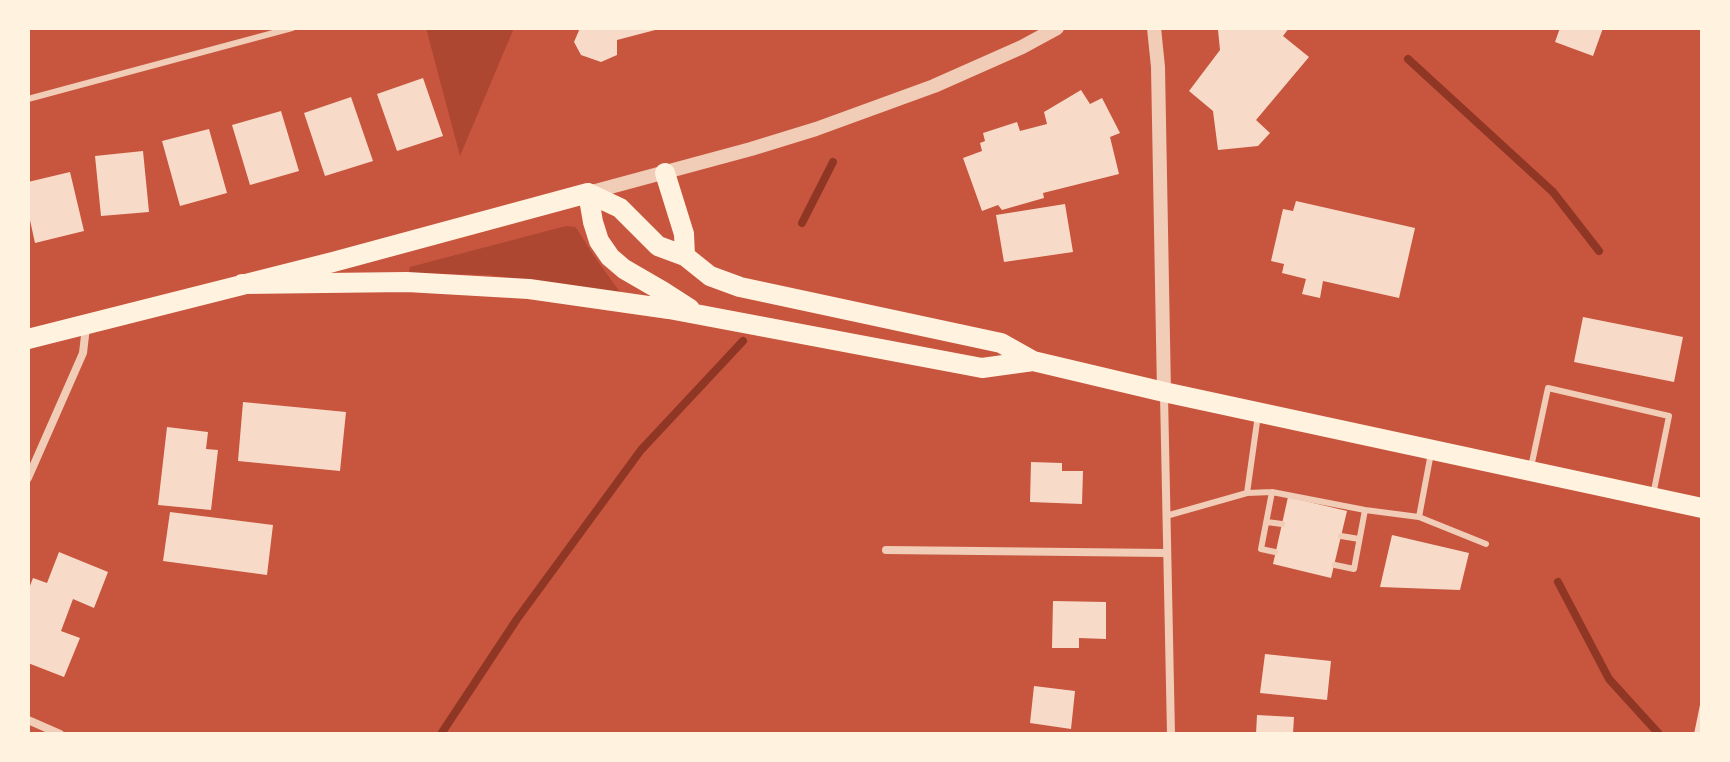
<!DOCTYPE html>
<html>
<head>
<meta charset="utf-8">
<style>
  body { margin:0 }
  #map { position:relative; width:1730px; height:762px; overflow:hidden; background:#c8553d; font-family:"PT Sans Narrow",sans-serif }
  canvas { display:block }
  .frame { position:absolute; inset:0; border:30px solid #fff3e0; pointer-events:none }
</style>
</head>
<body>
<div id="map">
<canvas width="1730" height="762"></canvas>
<div class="frame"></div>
</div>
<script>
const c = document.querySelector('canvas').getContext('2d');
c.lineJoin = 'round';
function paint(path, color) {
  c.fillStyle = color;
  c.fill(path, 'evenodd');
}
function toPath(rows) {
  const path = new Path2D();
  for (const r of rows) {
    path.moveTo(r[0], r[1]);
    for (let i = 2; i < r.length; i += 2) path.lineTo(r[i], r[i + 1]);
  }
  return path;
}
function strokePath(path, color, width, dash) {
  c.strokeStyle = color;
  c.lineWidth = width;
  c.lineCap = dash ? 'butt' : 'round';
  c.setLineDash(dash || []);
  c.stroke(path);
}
const green = toPath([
  [426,28,514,28,460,156],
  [566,226,575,227,577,229,594,256,620,292,489,275,411,273,409,271,410,267]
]);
const stream = toPath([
  [1408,59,1553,192,1599,251],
  [802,223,833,162],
  [1558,582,1609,679,1659,734],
  [441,734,517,619,641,450,743,341]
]);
const building = toPath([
  [580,28,659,28,659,29,617,40,617,55,601,62,581,55,574,42],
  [1220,28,1289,28,1283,36,1309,57,1256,120,1270,133,1258,146,1218,150,1213,111,1189,91,1220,50,1218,30],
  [1560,28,1603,28,1593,56,1555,42],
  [423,78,443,136,397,151,377,94],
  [1081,90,1090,104,1102,98,1120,133,1110,137,1119,174,1043,193,1044,198,1002,210,998,205,982,211,963,158,982,151,980,143,985,141,983,133,1017,122,1020,131,1047,124,1044,112],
  [351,97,373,161,325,176,304,113],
  [281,111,299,171,250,185,232,125],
  [209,129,227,193,180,206,162,141],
  [143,151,149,212,101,216,95,156],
  [70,172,84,231,35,243,28,211,28,182],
  [1296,201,1415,228,1399,298,1323,281,1320,298,1302,294,1306,279,1282,273,1284,264,1271,261,1283,209,1293,211],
  [1065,204,1073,252,1004,262,996,215],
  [1583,317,1683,337,1674,382,1574,362],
  [243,402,346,412,340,471,238,461],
  [167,427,208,432,206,449,218,450,211,510,158,505],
  [1031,462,1062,463,1062,471,1083,471,1082,504,1030,502],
  [1288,497,1347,511,1331,578,1273,564],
  [170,512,273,525,267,575,163,561],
  [1392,535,1469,553,1460,590,1380,587],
  [59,552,108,572,94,608,73,599,61,631,80,638,64,677,28,663,28,591,33,578,47,583],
  [1053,601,1106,602,1106,639,1079,638,1079,648,1052,648],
  [1265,654,1331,661,1327,700,1260,693],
  [1034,686,1075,691,1071,729,1030,723],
  [1701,700,1702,734,1694,734],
  [1257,715,1294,717,1293,734,1256,734]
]);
const service = toPath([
  [28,99,292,28],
  [1258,415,1247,493,1272,492,1365,510,1419,517,1431,453],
  [1531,467,1548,388,1669,416,1653,495],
  [1272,492,1261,549,1275,552],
  [1166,516,1247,493],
  [1419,517,1486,544],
  [1267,522,1282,524],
  [1341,536,1359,539],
  [1335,565,1354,569,1365,510]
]);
const minor = toPath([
  [1164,395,1171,734],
  [28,478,83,353,86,327],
  [886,550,1166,553],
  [28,720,60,734]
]);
const tertiary = toPath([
  [1154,28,1158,67,1164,392],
  [588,193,751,149,816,129,934,86,1022,47,1057,28]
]);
const primary = toPath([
  [665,173,684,234,685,256],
  [588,193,620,208,658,246,685,256,710,276,740,287,1001,343,1033,361,1164,392,1702,508],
  [588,193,593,222,599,241,610,257,624,269,662,291,690,309],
  [242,284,407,282,529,289,669,309,982,368,1033,361],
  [28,339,333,262,588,193]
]);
paint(green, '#ae4732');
strokePath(stream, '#8f3625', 8);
paint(building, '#f7dbc8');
strokePath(service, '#f1ccb7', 6);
strokePath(minor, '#f1ccb7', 8);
strokePath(tertiary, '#f1ccb7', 14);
strokePath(primary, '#fff3e0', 20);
</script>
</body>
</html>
